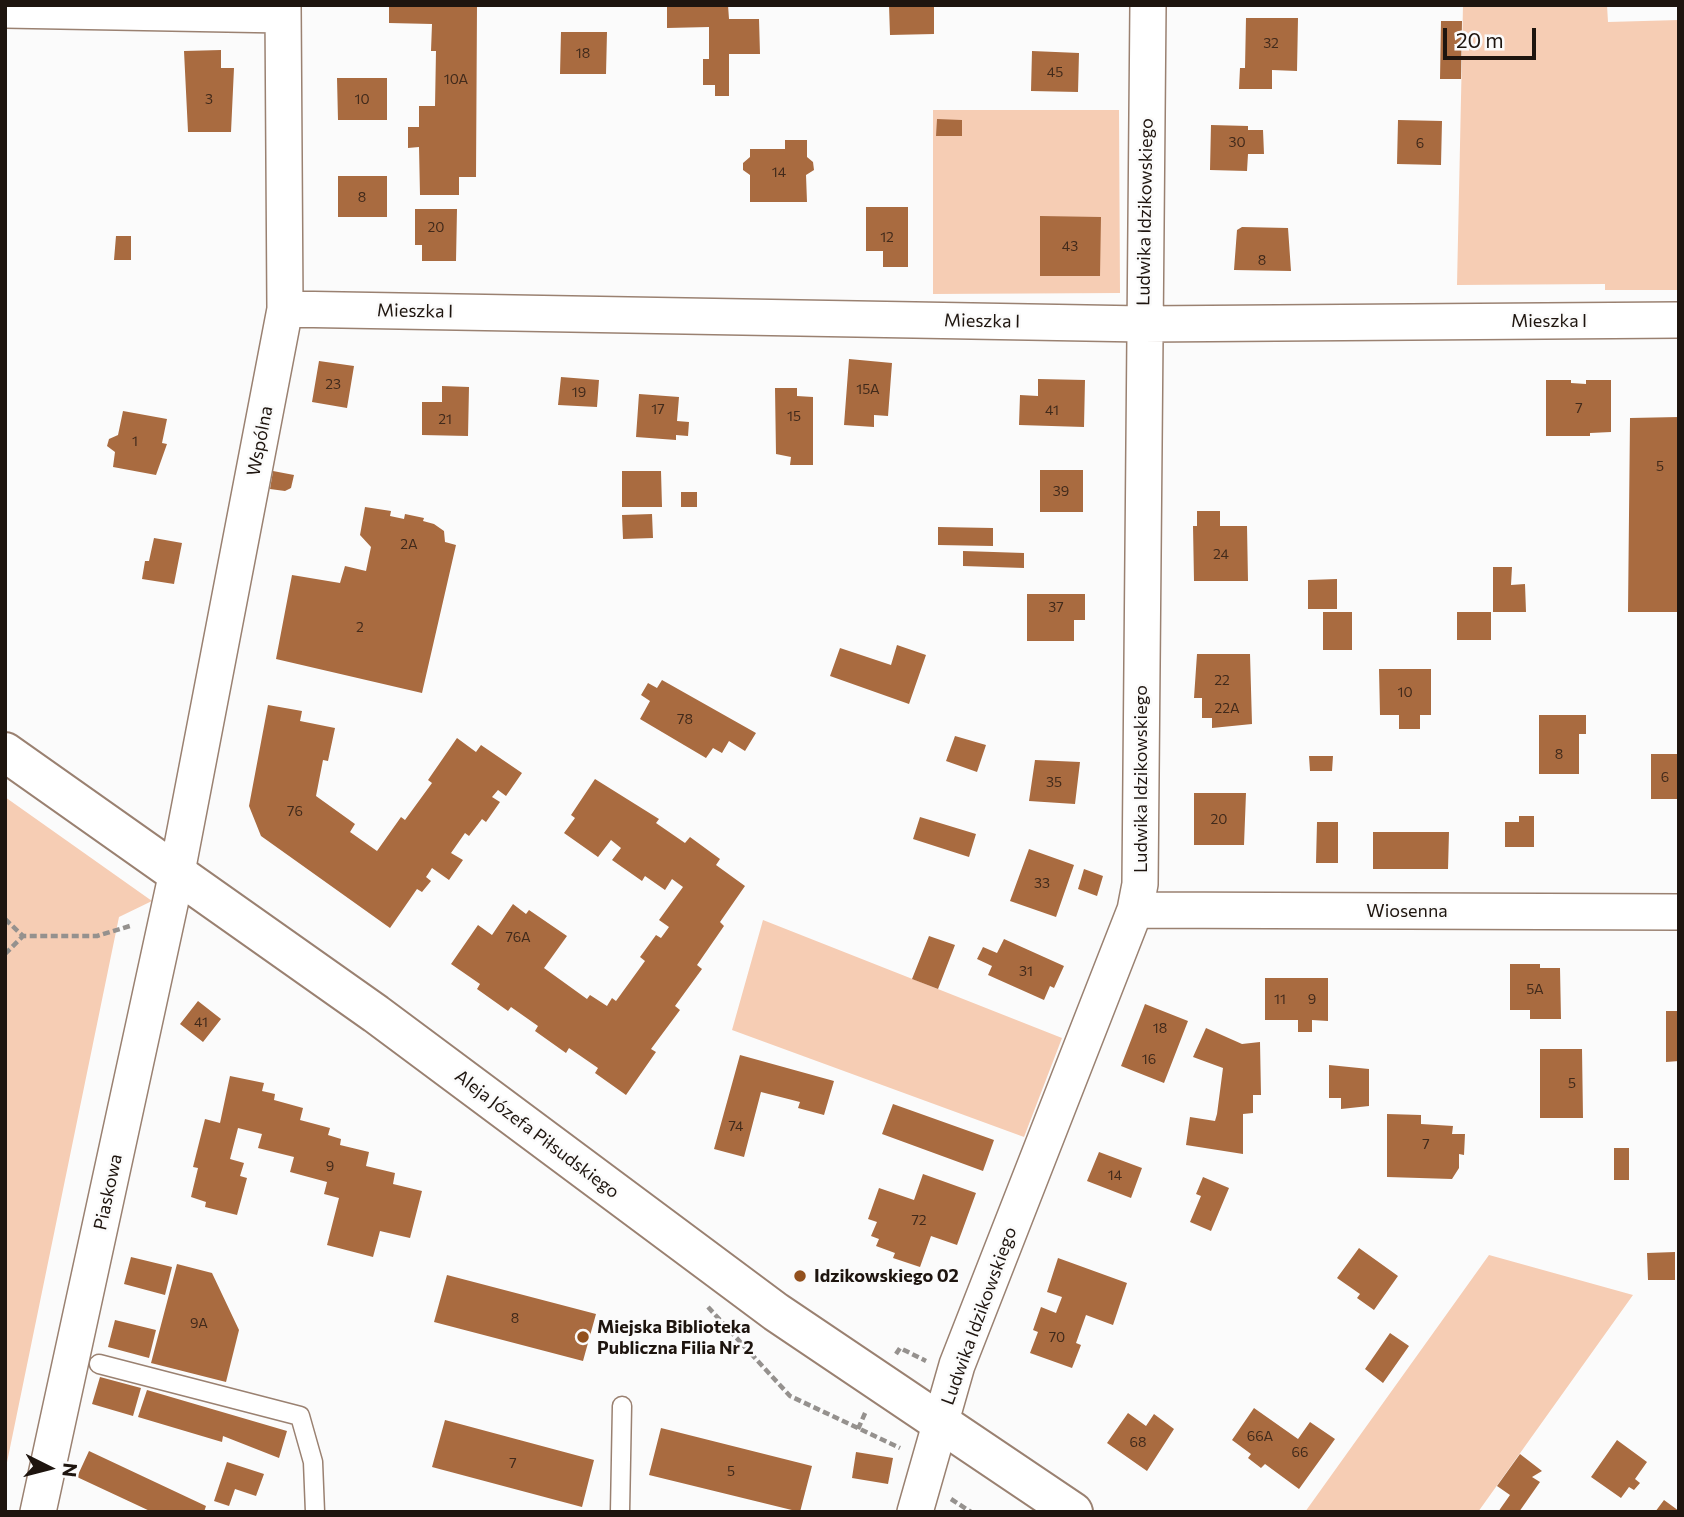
<!DOCTYPE html>
<html>
<head>
<meta charset="utf-8">
<style>
  body { margin:0 }
  #map { position:relative; width:1684px; height:1517px; overflow:hidden; background:#fbfbfb; font-family:Commissioner,sans-serif }
  canvas { display:block }
  .frame { position:absolute; inset:0; border:7px solid #1e150f; pointer-events:none }
  .north { position:absolute; left:14px; top:1433px; width:70px; height:70px; -webkit-text-stroke:5px #fbfbfb; paint-order:stroke; rotate:96deg; font-size:19px; font-weight:700; line-height:28px; text-align:center; color:#1e150f }
  .north::after { content:''; display:block; margin:auto; width:24px; height:32px; background:#1e150f; clip-path:polygon(50% 0,100% 100%,50% 72%,0 100%) }
  .scale { position:absolute; left:1443px; top:28px; width:93px; height:32px; box-sizing:border-box; border:4px solid #1e150f; border-top:0; padding-left:9px; font-size:21px; line-height:24px; white-space:nowrap; color:#1e150f; -webkit-text-stroke:5px #fbfbfb; paint-order:stroke }
</style>
</head>
<body>
<div id="map">
<canvas width="1684" height="1517"></canvas>
<div class="frame"></div>
<div class="north">N</div>
<div class="scale">20 m</div>
</div>
<script>
const c = document.querySelector('canvas').getContext('2d');
c.lineJoin = 'round';
function paint(path, color) {
  c.fillStyle = color;
  c.fill(path, 'evenodd');
}
function toPath(rows) {
  const path = new Path2D();
  for (const r of rows) {
    path.moveTo(r[0], r[1]);
    for (let i = 2; i < r.length; i += 2) path.lineTo(r[i], r[i + 1]);
  }
  return path;
}
function strokePath(path, color, width, dash) {
  c.strokeStyle = color;
  c.lineWidth = width;
  c.lineCap = dash ? 'butt' : 'round';
  c.setLineDash(dash || []);
  c.stroke(path);
}
function label(font, color, halo, rows, align = 'center') {
  c.font = font + ' Commissioner,sans-serif';
  c.lineWidth = 5;
  c.setLineDash([]);
  c.textBaseline = 'middle';
  c.strokeStyle = halo;
  c.fillStyle = color;
  for (const [text, x, y, turn = 0] of rows) {
    c.save();
    c.translate(x, y);
    c.rotate((+turn || 0) * Math.PI / 180);
    c.textAlign = isNaN(turn) ? turn : align;
    if (halo) c.strokeText(text, 0, 0);
    c.fillText(text, 0, 0);
    c.restore();
  }
}
const green = toPath([
  [1463,5,1607,5,1608,22,1679,20,1679,290,1605,290,1605,284,1457,285],
  [933,110,1119,110,1120,293,933,294],
  [5,797,152,901,119,917,5,1472],
  [763,920,1062,1038,1024,1137,732,1030],
  [1489,1255,1633,1295,1478,1512,1305,1512]
]);
const building = toPath([
  [389,5,477,5,476,177,459,177,459,195,420,195,419,147,408,148,408,127,419,127,419,106,435,106,436,51,431,51,432,24,389,23],
  [667,5,728,5,729,19,759,19,760,54,729,54,729,96,715,96,715,85,703,85,703,59,709,59,709,27,667,28],
  [889,5,934,5,934,34,890,35],
  [1246,18,1298,18,1297,71,1272,70,1272,89,1239,89,1240,68,1245,68],
  [1441,21,1462,21,1461,79,1440,79],
  [561,32,607,32,606,74,560,74],
  [221,50,221,68,234,68,231,132,188,132,184,51],
  [1032,51,1079,53,1078,92,1031,91],
  [337,78,387,78,387,120,338,120],
  [937,119,962,120,962,136,936,136],
  [1398,120,1442,121,1441,165,1397,164],
  [1211,125,1248,126,1248,130,1263,130,1264,154,1248,154,1247,171,1210,170],
  [785,140,807,140,807,157,813,162,814,170,806,175,807,202,750,202,750,175,743,170,743,163,750,157,750,149,785,149],
  [338,176,387,176,387,217,338,217],
  [866,207,908,207,908,267,883,267,883,251,866,251],
  [415,209,457,209,456,261,422,261,422,245,415,245],
  [1040,216,1101,217,1100,276,1040,276],
  [1242,227,1288,228,1291,271,1234,270,1237,230],
  [116,236,131,236,131,260,114,260],
  [849,359,892,363,888,416,874,415,874,427,844,425],
  [319,361,354,366,347,408,312,402],
  [561,377,599,380,597,407,558,405],
  [1038,379,1085,380,1084,427,1019,425,1020,395,1038,396],
  [1546,380,1571,380,1571,383,1586,384,1586,380,1611,380,1611,432,1590,433,1590,436,1546,436],
  [442,386,469,387,468,436,422,435,422,402,442,402],
  [775,388,797,388,797,396,813,397,813,465,790,465,791,457,776,454],
  [639,394,679,397,677,421,689,422,688,436,676,435,676,440,636,437],
  [123,411,167,419,162,443,167,444,156,475,113,467,115,452,107,446,109,439,118,435],
  [1679,417,1679,612,1628,612,1630,418],
  [1040,470,1083,470,1083,512,1040,512],
  [273,471,294,475,291,488,285,491,270,489],
  [622,471,661,471,662,507,622,507],
  [681,492,697,492,697,507,681,507],
  [365,507,391,511,390,516,404,519,405,514,424,518,423,521,434,524,444,531,445,542,456,545,422,693,276,659,292,575,340,583,345,566,366,571,371,547,360,535],
  [1197,511,1220,511,1220,526,1247,526,1248,581,1194,581,1193,526,1197,526],
  [652,514,653,538,623,539,622,515],
  [938,527,993,528,993,546,938,545],
  [154,538,182,543,174,584,142,579,145,561,149,561],
  [963,551,1024,553,1024,568,963,566],
  [1493,567,1512,567,1511,585,1525,584,1526,612,1493,612],
  [1337,579,1337,609,1308,609,1308,580],
  [1027,594,1085,594,1085,620,1074,620,1074,641,1027,641],
  [1323,612,1352,612,1352,650,1323,650],
  [1457,612,1491,612,1491,640,1457,640],
  [897,645,926,655,909,704,830,676,840,648,891,665],
  [1197,654,1250,654,1252,724,1212,728,1212,718,1202,718,1202,698,1194,698],
  [1379,669,1431,669,1431,715,1420,715,1420,729,1399,729,1399,715,1380,715],
  [662,680,756,733,745,751,729,741,722,753,713,748,706,758,640,719,650,701,641,695,648,683,657,688],
  [268,705,302,711,300,721,335,728,328,761,323,760,316,796,355,824,350,832,377,851,401,817,405,820,432,783,428,780,457,738,476,752,481,745,522,773,506,796,498,790,492,797,500,802,486,822,482,819,469,836,465,833,451,853,463,860,449,880,432,868,426,877,431,881,422,892,417,889,390,928,261,836,249,806],
  [1539,715,1586,715,1586,734,1579,734,1579,774,1539,774],
  [955,736,986,745,977,772,946,761],
  [1651,754,1679,754,1679,799,1651,799],
  [1309,756,1333,756,1332,771,1310,771],
  [1035,760,1080,762,1075,804,1029,801],
  [595,779,659,819,656,823,685,843,690,837,720,859,716,865,745,886,720,922,724,926,697,965,702,969,675,1006,680,1010,651,1049,656,1052,626,1095,595,1073,598,1068,569,1048,566,1053,535,1031,538,1026,511,1007,508,1011,477,989,480,984,451,964,478,925,492,935,513,904,526,914,529,910,567,936,544,968,587,999,590,995,607,1006,612,998,616,1001,645,961,640,957,656,935,661,938,669,927,659,920,683,887,672,879,665,890,645,876,642,881,612,860,621,848,611,840,598,857,564,833,575,818,571,815],
  [1194,793,1246,793,1244,845,1194,845],
  [1519,816,1534,816,1534,847,1505,847,1505,822,1519,822],
  [920,817,976,834,969,857,913,839],
  [1317,822,1338,822,1338,863,1316,863],
  [1373,832,1449,832,1448,869,1373,869],
  [1029,849,1074,865,1056,917,1010,901],
  [1084,869,1103,876,1097,896,1078,889],
  [929,936,955,945,938,989,912,979],
  [1004,939,1064,966,1054,988,1050,986,1044,1000,988,975,992,966,977,959,983,947,997,953],
  [1510,964,1540,964,1540,968,1560,968,1561,1019,1530,1019,1530,1010,1510,1010],
  [1265,978,1328,978,1328,1021,1312,1020,1312,1032,1298,1032,1298,1020,1265,1020],
  [198,1001,221,1019,203,1042,180,1024],
  [1145,1004,1188,1021,1164,1083,1121,1066],
  [1666,1011,1679,1011,1679,1061,1666,1062],
  [1206,1028,1242,1044,1260,1042,1261,1095,1253,1095,1253,1113,1243,1114,1243,1154,1186,1145,1190,1117,1215,1121,1217,1114,1223,1068,1193,1057],
  [1540,1049,1582,1049,1583,1118,1540,1118],
  [740,1055,834,1081,824,1115,798,1108,800,1102,761,1092,744,1157,714,1149],
  [1329,1065,1369,1069,1369,1106,1341,1109,1341,1098,1329,1098],
  [230,1076,264,1083,262,1091,275,1094,274,1100,303,1108,300,1120,330,1128,328,1135,341,1139,340,1145,369,1152,366,1166,395,1173,393,1184,422,1191,410,1238,380,1231,373,1257,327,1245,339,1198,324,1194,327,1182,290,1172,294,1157,258,1148,262,1134,238,1128,230,1159,244,1163,240,1176,247,1178,237,1215,205,1207,206,1202,191,1197,198,1168,193,1167,205,1119,220,1123],
  [893,1104,994,1140,983,1171,882,1134],
  [1387,1114,1421,1115,1421,1124,1453,1126,1452,1134,1465,1134,1464,1155,1459,1154,1459,1168,1452,1179,1387,1177],
  [1614,1148,1629,1148,1629,1180,1614,1180],
  [1099,1152,1142,1168,1131,1198,1087,1181],
  [923,1174,976,1193,957,1245,931,1236,920,1267,893,1258,895,1253,876,1246,879,1239,871,1236,877,1222,868,1219,879,1188,914,1200],
  [1203,1177,1229,1188,1211,1231,1190,1222,1201,1196,1196,1194],
  [1359,1248,1398,1276,1374,1310,1357,1298,1360,1294,1337,1278],
  [1675,1252,1675,1280,1648,1280,1647,1253],
  [131,1257,172,1267,165,1295,124,1284],
  [1058,1258,1127,1283,1113,1325,1086,1315,1076,1343,1081,1345,1072,1368,1030,1353,1038,1332,1033,1330,1041,1307,1056,1313,1062,1297,1047,1292],
  [177,1264,212,1273,239,1330,226,1382,151,1363],
  [447,1275,596,1314,583,1361,434,1322],
  [115,1320,156,1330,149,1358,108,1347],
  [1390,1333,1409,1346,1383,1383,1365,1369],
  [100,1377,141,1388,133,1416,92,1404],
  [147,1390,287,1431,279,1458,223,1436,222,1442,138,1417],
  [1254,1408,1298,1439,1310,1422,1335,1439,1299,1489,1265,1464,1261,1468,1248,1458,1251,1454,1232,1440],
  [1128,1413,1146,1426,1154,1414,1174,1429,1147,1471,1107,1443],
  [445,1420,594,1460,582,1507,432,1467],
  [661,1428,812,1466,800,1512,649,1475],
  [1617,1440,1647,1462,1635,1479,1640,1483,1634,1490,1629,1487,1621,1498,1591,1477],
  [89,1451,206,1506,204,1512,152,1512,77,1477],
  [856,1452,893,1458,888,1484,852,1478],
  [1520,1454,1542,1471,1532,1477,1540,1482,1519,1512,1498,1512,1510,1495,1497,1486],
  [227,1462,264,1474,256,1496,235,1489,229,1506,214,1501],
  [1664,1500,1679,1511,1679,1512,1655,1512]
]);
const path = toPath([
  [5,919,23,936,97,936,133,925],
  [5,954,23,936],
  [708,1307,790,1396,900,1448],
  [896,1354,900,1348,926,1361],
  [858,1429,866,1411],
  [951,1499,971,1512]
]);
const lane = toPath([
  [99,1364,300,1416,313,1462,315,1512],
  [620,1512,622,1406]
]);
const street = toPath([
  [5,10,283,15],
  [285,309,1143,324,1679,320],
  [1135,910,1679,912],
  [38,1512,177,872,285,309,283,5],
  [915,1512,957,1365,1135,910,1140,884,1148,5]
]);
const secondary = toPath([
  [5,752,376,1014,776,1312,1073,1512]
]);
const markers = [
  [800,1276,7,"#92501d"],
  [583,1337,7,"#92501d"]
];
const numberNames = [
  ["32",1271,43],
  ["18",583,53],
  ["45",1055,72],
  ["10A",456,79],
  ["3",209,99],
  ["10",362,99],
  ["30",1237,142],
  ["6",1420,143],
  ["14",779,172],
  ["8",362,197],
  ["20",436,227],
  ["12",887,237],
  ["43",1070,246],
  ["8",1262,260],
  ["23",333,384],
  ["15A",868,389],
  ["19",579,392],
  ["7",1579,408],
  ["17",658,409],
  ["41",1052,410],
  ["15",794,416],
  ["21",445,419],
  ["1",135,441],
  ["5",1660,466],
  ["39",1061,491],
  ["2A",409,544],
  ["24",1221,554],
  ["37",1056,607],
  ["2",360,627],
  ["22",1222,680],
  ["10",1405,692],
  ["22A",1227,708],
  ["78",685,719],
  ["8",1559,754],
  ["6",1665,777],
  ["35",1054,782],
  ["76",295,811],
  ["20",1219,819],
  ["33",1042,883],
  ["76A",518,937],
  ["31",1026,971],
  ["5A",1535,989],
  ["11",1280,999],
  ["9",1312,999],
  ["41",201,1022],
  ["18",1160,1028],
  ["16",1149,1059],
  ["5",1572,1083],
  ["74",736,1126],
  ["7",1426,1144],
  ["9",330,1166],
  ["14",1115,1175],
  ["72",919,1220],
  ["8",515,1318],
  ["9A",199,1323],
  ["70",1057,1337],
  ["66A",1260,1436],
  ["68",1138,1442],
  ["66",1300,1452],
  ["7",513,1463],
  ["5",731,1471]
];
const streetNames = [
  ["Ludwika Idzikowskiego",1145,212,-89],
  ["Mieszka I",415,311,1],
  ["Mieszka I",982,321,1],
  ["Mieszka I",1549,321],
  ["Wspólna",260,441,-79],
  ["Ludwika Idzikowskiego",1141,779,-90],
  ["Wiosenna",1407,911],
  ["Aleja Józefa Piłsudskiego",537,1134,37],
  ["Piaskowa",108,1192,-78],
  ["Ludwika Idzikowskiego",979,1316,-70]
];
const poiNames = [
  ["Idzikowskiego 02",814,1276],
  ["Miejska Biblioteka",597,1327],
  ["Publiczna Filia Nr 2",597,1348]
];
paint(green, '#f6cdb4');
paint(building, '#a96b40');
strokePath(lane, '#9a8171', 21);
strokePath(street, '#9a8171', 38);
strokePath(secondary, '#9a8171', 42);
strokePath(path, '#95918e', 4.5, [7, 3.5]);
strokePath(lane, '#fff', 18);
strokePath(street, '#fff', 35);
strokePath(secondary, '#fff', 38);
for (const [x, y, r, color] of markers) {
  const dot = new Path2D();
  dot.arc(x, y, r, 0, 2 * Math.PI);
  c.fillStyle = color;
  c.fill(dot);
  strokePath(dot, '#fbfbfb', 2.5);
}
label('14px', '#412a1b', null, numberNames);
label('18px', '#1e150f', '#fbfbfb', streetNames);
label('bold 18px', '#1e150f', '#fbfbfb', poiNames, 'left');
</script>
</body>
</html>
